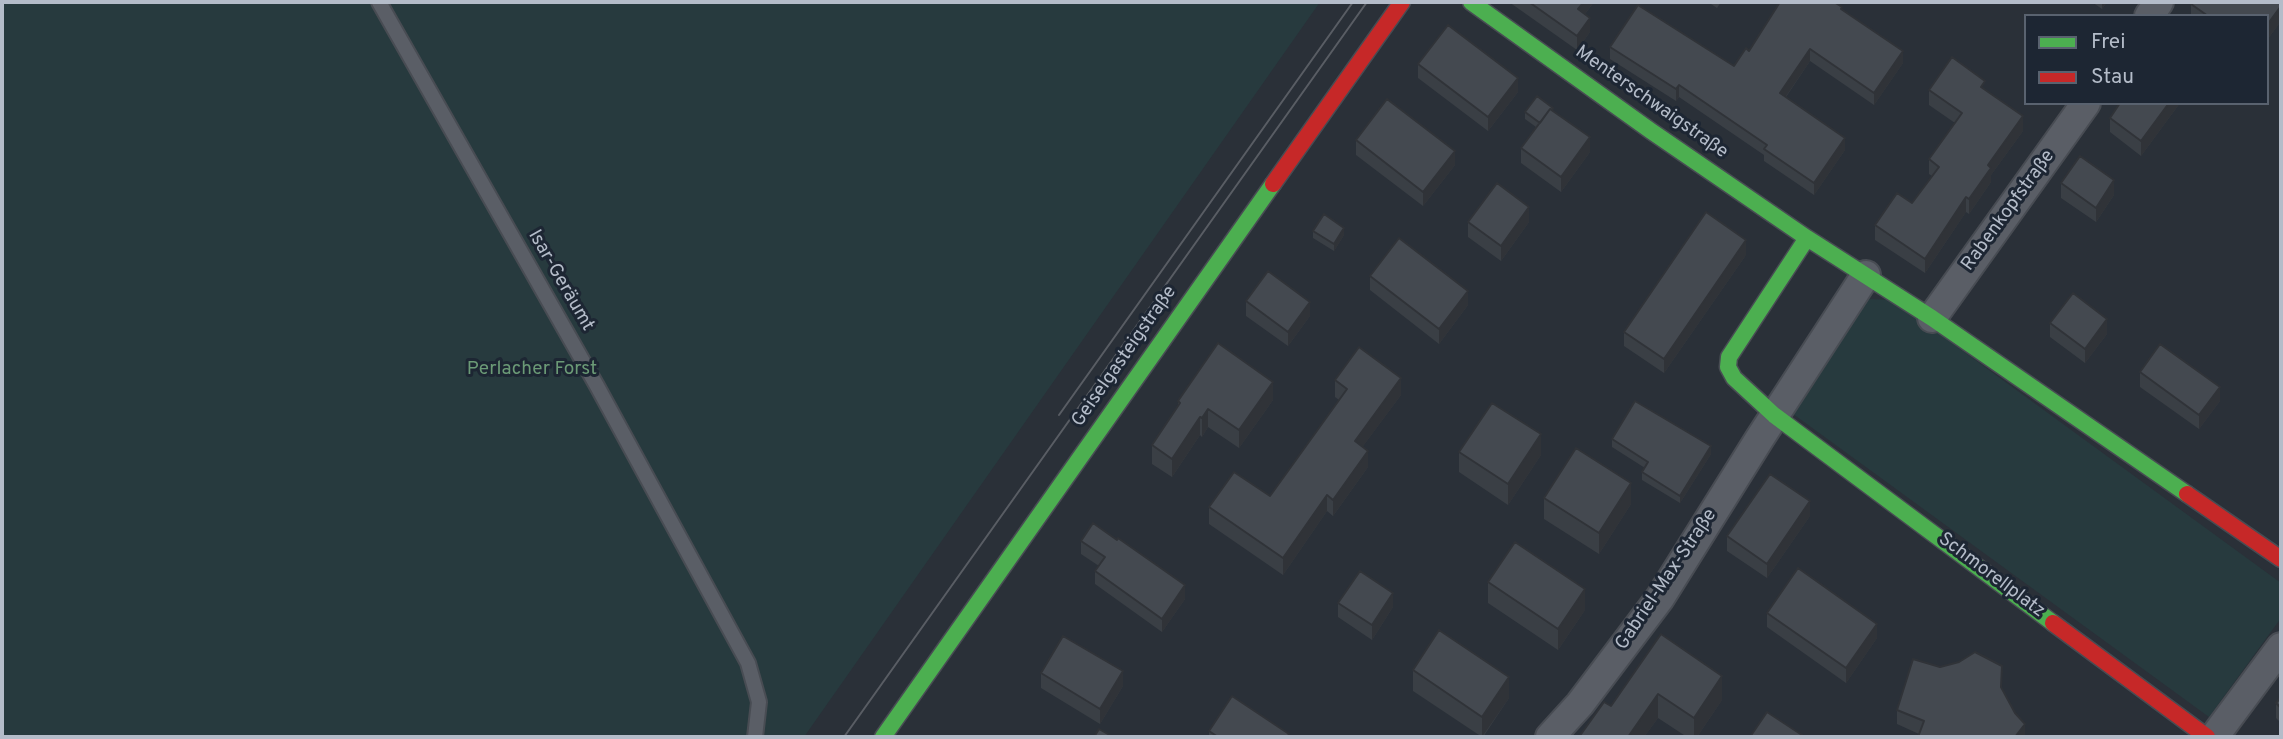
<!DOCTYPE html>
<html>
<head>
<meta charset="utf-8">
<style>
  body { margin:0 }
  #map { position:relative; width:2283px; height:739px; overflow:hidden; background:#2a3038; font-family:Overpass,sans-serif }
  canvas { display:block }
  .frame { position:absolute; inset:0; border:4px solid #b4bcc9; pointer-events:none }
  .legend { position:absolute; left:2024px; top:14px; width:245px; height:91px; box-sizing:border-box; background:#1d2633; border:2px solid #59626f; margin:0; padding:9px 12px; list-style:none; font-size:21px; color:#b4bcc9 }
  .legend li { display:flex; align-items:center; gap:14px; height:35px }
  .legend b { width:35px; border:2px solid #59626f }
</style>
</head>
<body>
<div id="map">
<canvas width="2283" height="739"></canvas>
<div class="frame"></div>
<ul class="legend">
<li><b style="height:9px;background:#4caf50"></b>Frei</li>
<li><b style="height:9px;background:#c62828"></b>Stau</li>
</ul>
</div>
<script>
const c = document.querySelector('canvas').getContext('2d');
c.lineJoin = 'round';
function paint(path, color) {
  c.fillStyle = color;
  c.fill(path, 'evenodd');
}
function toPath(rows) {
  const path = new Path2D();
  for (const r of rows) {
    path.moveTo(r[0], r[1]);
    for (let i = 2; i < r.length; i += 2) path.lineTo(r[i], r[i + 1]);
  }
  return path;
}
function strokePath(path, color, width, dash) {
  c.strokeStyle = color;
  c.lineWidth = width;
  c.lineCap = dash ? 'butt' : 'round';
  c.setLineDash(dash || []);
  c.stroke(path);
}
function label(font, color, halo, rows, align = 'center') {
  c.font = font + ' Overpass,sans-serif';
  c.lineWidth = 6;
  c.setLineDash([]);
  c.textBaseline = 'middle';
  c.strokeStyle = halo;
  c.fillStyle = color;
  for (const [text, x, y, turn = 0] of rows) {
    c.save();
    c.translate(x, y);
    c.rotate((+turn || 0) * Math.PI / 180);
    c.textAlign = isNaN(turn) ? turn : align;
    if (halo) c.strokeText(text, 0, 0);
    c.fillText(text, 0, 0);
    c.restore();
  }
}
const green = toPath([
  [2,2,1320,2,804,737,2,737],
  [1867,299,1893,300,2281,583,2281,618,2209,717,1789,411]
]);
const lane = toPath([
  [379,2,597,386,748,663,759,702,755,737]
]);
const street = toPath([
  [2149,16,2159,2],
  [1932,318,2086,103],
  [1550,737,1580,704,1660,598,1760,438,1866,275],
  [2214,737,2281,647]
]);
const fast = toPath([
  [1471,2,1651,131,1807,238,1932,318,2187,494],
  [1807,238,1729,357,1728,367,1734,378,1774,415,2053,623],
  [883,737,1273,184]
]);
const jam = toPath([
  [1273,184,1402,2],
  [2187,494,2281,559],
  [2053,623,2207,737]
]);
const tram = toPath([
  [1059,415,1353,2],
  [844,737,1367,2]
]);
const wall = toPath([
  [1509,2,1594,2,1585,14,1590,32,1577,50],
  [1708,2,1721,2,1717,8],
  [2092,2,2107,2,2102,9],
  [2193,2,2281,2,2281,21,2267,40,2267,16,2191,16,2191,4],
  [1842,10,1903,63,1874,105,1810,61,1786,97,1845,150,1814,195,1764,161,1764,155,1679,97,1676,101,1610,59,1610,47,1734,66,1749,51],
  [1418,64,1518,92,1488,131,1418,78],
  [1985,89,2023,131,1991,175,1991,182,1969,214,1966,212,1925,273,1875,240,1875,225,1912,203,1932,176,1929,174,1929,159,1955,123,1929,105,1929,90],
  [2180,103,2141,156,2110,132,2110,118],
  [1553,111,1590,152,1561,192,1521,163,1521,148,1536,127,1525,119,1525,112],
  [1356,140,1455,165,1423,206,1356,155],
  [2061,183,2114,195,2096,222,2061,198],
  [1468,222,1529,222,1501,261,1468,237],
  [1313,231,1344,235,1334,251,1313,238],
  [1746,255,1664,373,1624,346,1624,332],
  [1370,276,1468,305,1439,344,1370,290],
  [1246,301,1310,316,1288,346,1246,316],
  [2050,323,2107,334,2085,363,2050,337],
  [2140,372,2220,401,2199,429,2140,387],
  [1335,380,1401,395,1363,446,1368,467,1333,516,1327,511,1283,575,1209,524,1209,507,1270,496,1339,400,1335,397],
  [1273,400,1239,448,1208,427,1202,437,1200,435,1172,477,1152,464,1152,445,1178,407,1178,401],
  [1612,439,1711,454,1680,503,1642,480,1642,472,1645,468,1612,447],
  [1459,452,1541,455,1508,505,1459,472],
  [1544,498,1631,504,1599,554,1544,519],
  [1810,516,1767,578,1727,551,1727,536],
  [1117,540,1185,599,1162,632,1095,584,1095,571,1099,566,1081,554,1081,541],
  [1488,582,1585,610,1558,650,1488,603],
  [1338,603,1393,607,1372,640,1338,617],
  [1767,613,1877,638,1846,683,1767,627],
  [1661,634,1722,700,1697,737,1687,737,1658,718,1644,737,1579,737,1611,706],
  [1413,670,1509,698,1483,737,1482,737,1413,691],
  [1041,673,1123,686,1100,724,1041,688],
  [2001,688,2025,737,1919,734,1897,724,1897,710],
  [2281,697,2281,723,2276,718,2276,703],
  [1209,731,1289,737,1209,737]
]);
const shadedWall = toPath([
  [1584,2,1594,2,1578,23,1578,9],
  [2102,2,2107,2,2102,9],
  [2281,6,2281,21,2267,40,2267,25],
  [1590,18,1590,32,1577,50,1577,36],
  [1810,49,1810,61,1780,105,1780,93],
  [1903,51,1903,63,1874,105,1874,93],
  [1518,78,1518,92,1488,131,1488,117],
  [1679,85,1679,97,1676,101,1676,89],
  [2169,103,2180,103,2141,156,2141,141],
  [2023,116,2023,131,1991,175,1991,182,1969,214,1969,199,1988,165],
  [1590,137,1590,152,1561,192,1561,177],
  [1845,138,1845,150,1814,195,1814,183],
  [1455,151,1455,165,1423,206,1423,192],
  [2114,180,2114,195,2096,222,2096,208],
  [1966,197,1966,212,1925,273,1925,259],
  [1529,207,1529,222,1501,261,1501,246],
  [1344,228,1344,235,1334,251,1334,244],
  [1746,240,1746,255,1664,373,1664,359],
  [1468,291,1468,305,1439,344,1439,329],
  [1310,302,1310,316,1288,346,1288,332],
  [2107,319,2107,334,2085,363,2085,349],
  [1401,378,1401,395,1355,457,1355,441],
  [1273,382,1273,400,1239,448,1239,430],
  [2220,387,2220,401,2199,429,2199,415],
  [1208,409,1208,427,1202,437,1202,418],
  [1200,417,1200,435,1172,477,1172,459],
  [1541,434,1541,455,1508,505,1508,484],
  [1711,446,1711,454,1680,503,1680,496],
  [1368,451,1368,467,1333,516,1333,500],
  [1631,483,1631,504,1599,554,1599,533],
  [1327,495,1327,511,1283,575,1283,558],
  [1810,501,1810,516,1767,578,1767,564],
  [1185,585,1185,599,1162,632,1162,619],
  [1585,589,1585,610,1558,650,1558,629],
  [1393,593,1393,607,1372,640,1372,625],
  [1877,624,1877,638,1846,683,1846,668],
  [1123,671,1123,686,1100,724,1100,709],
  [1722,676,1722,700,1697,737,1694,737,1694,718],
  [1509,677,1509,698,1482,737,1482,717],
  [1658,694,1658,718,1644,737,1628,737],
  [2025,724,2025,737,2015,737]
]);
const building = toPath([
  [1529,2,1584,2,1578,9,1590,18,1577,36,1529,2],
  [1780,2,1834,2,1842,7,1841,9,1903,51,1874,93,1810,49,1780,93,1845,138,1814,183,1764,149,1767,145,1679,85,1676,89,1610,47,1638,5,1734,66,1746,48,1749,51,1780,2],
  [2193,2,2281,2,2281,6,2267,25,2267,16,2208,16,2191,4,2193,2],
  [1448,25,1518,78,1488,117,1418,64,1448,25],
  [1952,57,1985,81,1981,87,2023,116,1988,165,1991,168,1969,199,1966,197,1925,259,1875,225,1897,193,1912,203,1939,167,1929,159,1962,113,1929,90,1952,57],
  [1537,96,1553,108,1552,110,1550,109,1540,123,1525,112,1537,96],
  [1387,99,1455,151,1423,192,1356,140,1387,99],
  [2120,103,2169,103,2141,141,2110,118,2120,103],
  [1550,109,1590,137,1561,177,1521,148,1550,109],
  [2080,156,2114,180,2096,208,2061,183,2080,156],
  [1497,183,1529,207,1501,246,1468,222,1497,183],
  [1706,212,1746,240,1664,359,1624,332,1706,212],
  [1324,214,1344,228,1334,244,1313,231,1324,214],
  [1399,238,1468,291,1439,329,1370,276,1399,238],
  [1268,271,1310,302,1288,332,1246,301,1268,271],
  [2073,293,2107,319,2085,349,2050,323,2073,293],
  [1218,343,1273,382,1239,430,1208,409,1202,418,1200,417,1172,459,1152,445,1180,403,1178,401,1218,343],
  [2160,344,2220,387,2199,415,2140,372,2160,344],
  [1359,347,1401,378,1355,441,1368,451,1333,500,1327,495,1283,558,1209,507,1234,472,1270,496,1347,389,1335,380,1359,347],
  [1635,401,1711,446,1680,496,1642,472,1648,462,1612,439,1635,401],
  [1492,403,1541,434,1508,484,1459,452,1492,403],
  [1576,448,1631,483,1599,533,1544,498,1576,448],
  [1770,474,1810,501,1767,564,1727,536,1770,474],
  [1093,523,1117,540,1118,538,1185,585,1162,619,1095,571,1105,557,1081,541,1093,523],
  [1515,542,1585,589,1558,629,1488,582,1515,542],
  [1798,568,1877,624,1846,668,1767,613,1798,568],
  [1360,571,1393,593,1372,625,1338,603,1360,571],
  [1439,630,1509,677,1482,717,1413,670,1439,630],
  [1661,634,1722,676,1694,718,1658,694,1628,737,1579,737,1604,702,1611,706,1661,634],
  [1063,636,1123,671,1100,709,1041,673,1063,636],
  [1975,652,2002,666,2001,687,2015,713,2025,724,2015,737,1918,737,1924,721,1897,710,1913,659,1940,667,1959,662,1975,652],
  [1232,696,1289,734,1287,737,1218,737,1209,731,1232,696],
  [2281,697,2281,708,2276,703,2281,697],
  [1767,712,1805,737,1750,737,1767,712],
  [1099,729,1113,737,1094,737,1099,729]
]);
const streetNames = [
  ["Menterschwaigstraße",1651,103,35],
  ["Rabenkopfstraße",2009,211,-54],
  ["Isar-Geräumt",560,281,60],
  ["Geiselgasteigstraße",1125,357,-55],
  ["Schmorellplatz",1991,576,37],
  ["Gabriel-Max-Straße",1667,580,-56]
];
const parkNames = [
  ["Perlacher Forst",532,370]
];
paint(green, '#273a3e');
strokePath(lane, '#484c53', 18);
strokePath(street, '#484c53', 32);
strokePath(fast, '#484c53', 19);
strokePath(jam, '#484c53', 19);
strokePath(lane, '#5a5e66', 14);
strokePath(street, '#5a5e66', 28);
strokePath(fast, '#4caf50', 16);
strokePath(jam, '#c62828', 16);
strokePath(tram, '#595d64', 2);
paint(wall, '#3a3f45');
paint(shadedWall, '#303338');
paint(building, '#444950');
strokePath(building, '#303338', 2);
label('19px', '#b4bcc9', '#1d2633', streetNames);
label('19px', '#6b9a76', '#1d2633', parkNames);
</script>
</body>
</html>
